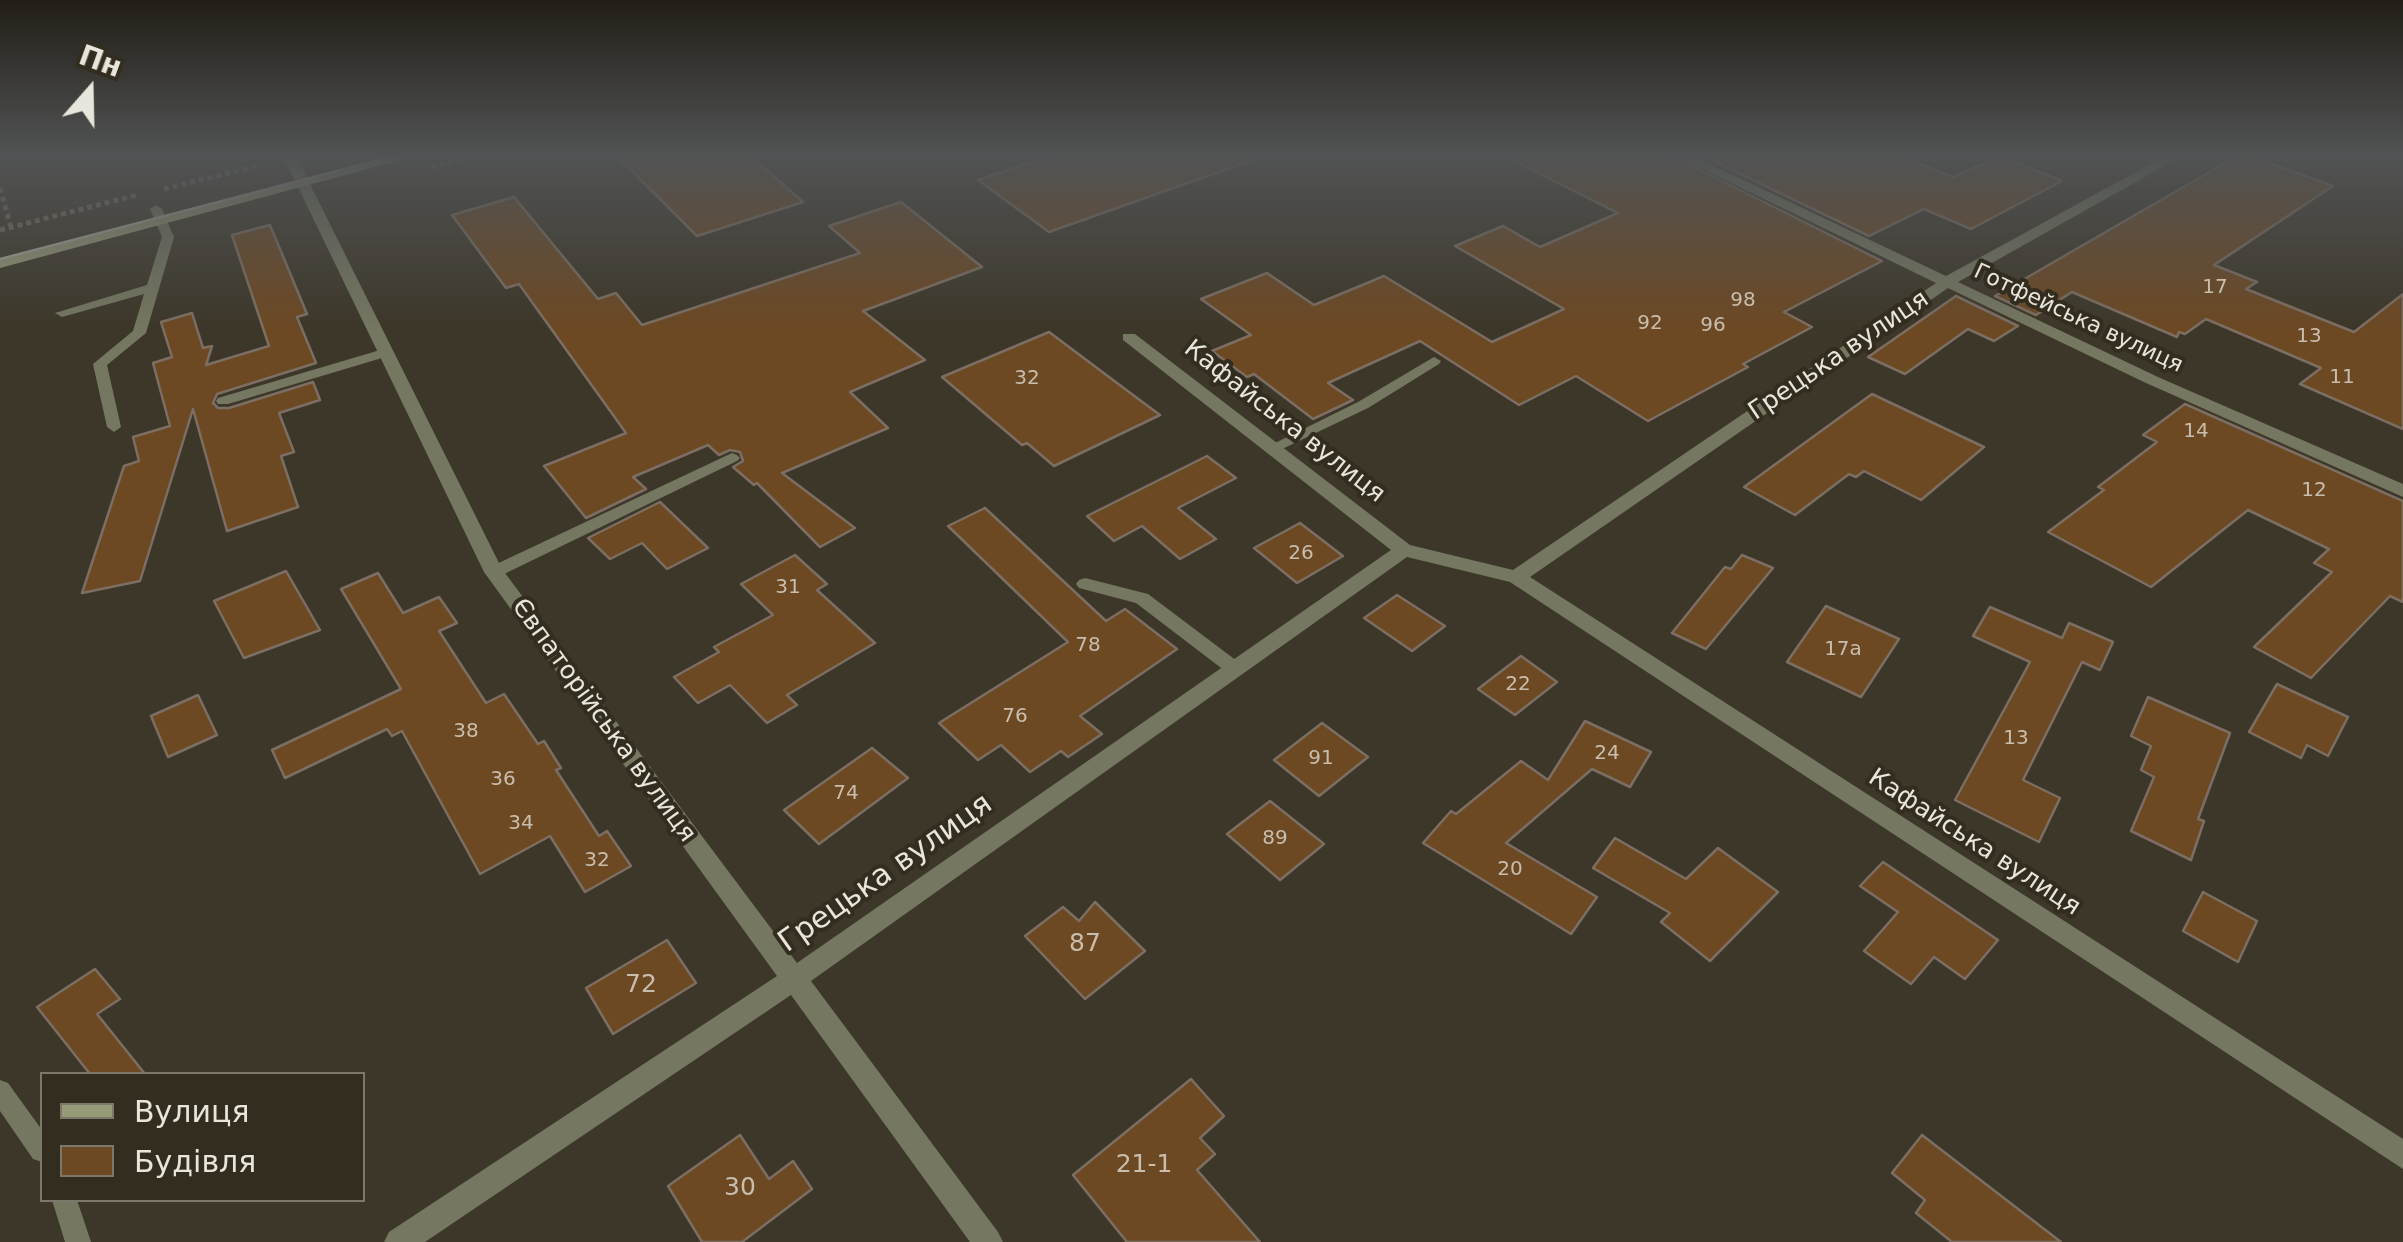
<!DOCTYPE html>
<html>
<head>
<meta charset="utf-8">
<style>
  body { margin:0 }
  #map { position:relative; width:2403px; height:1242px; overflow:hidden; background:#3d3729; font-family:"DejaVu Sans",sans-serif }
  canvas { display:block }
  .legend { position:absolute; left:40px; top:1072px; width:325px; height:130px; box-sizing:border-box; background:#332d1f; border:2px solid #7b776b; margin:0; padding:12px 18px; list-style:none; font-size:30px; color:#e8e5dc }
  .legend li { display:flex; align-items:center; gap:20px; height:50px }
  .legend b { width:50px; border:2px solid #7b776b }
  .north { position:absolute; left:40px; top:40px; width:100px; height:100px; -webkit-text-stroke:8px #332d1f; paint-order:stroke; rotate:20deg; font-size:28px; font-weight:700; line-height:40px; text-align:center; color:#e8e5dc }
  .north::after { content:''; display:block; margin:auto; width:35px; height:45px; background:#e8e5dc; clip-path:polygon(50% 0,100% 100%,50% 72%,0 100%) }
</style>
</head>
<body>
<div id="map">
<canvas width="2403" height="1242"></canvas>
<ul class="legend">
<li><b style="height:12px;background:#979a77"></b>Вулиця</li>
<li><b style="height:28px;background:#6c4823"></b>Будівля</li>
</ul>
<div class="north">Пн</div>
</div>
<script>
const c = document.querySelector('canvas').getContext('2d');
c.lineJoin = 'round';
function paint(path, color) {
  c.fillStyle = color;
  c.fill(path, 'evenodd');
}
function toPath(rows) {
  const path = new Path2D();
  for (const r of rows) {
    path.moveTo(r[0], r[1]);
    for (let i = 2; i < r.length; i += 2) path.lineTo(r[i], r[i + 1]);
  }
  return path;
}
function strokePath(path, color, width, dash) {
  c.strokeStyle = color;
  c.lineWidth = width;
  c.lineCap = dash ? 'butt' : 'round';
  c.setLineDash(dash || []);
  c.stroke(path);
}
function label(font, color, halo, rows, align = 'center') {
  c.font = font + ' "DejaVu Sans",sans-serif';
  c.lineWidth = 8;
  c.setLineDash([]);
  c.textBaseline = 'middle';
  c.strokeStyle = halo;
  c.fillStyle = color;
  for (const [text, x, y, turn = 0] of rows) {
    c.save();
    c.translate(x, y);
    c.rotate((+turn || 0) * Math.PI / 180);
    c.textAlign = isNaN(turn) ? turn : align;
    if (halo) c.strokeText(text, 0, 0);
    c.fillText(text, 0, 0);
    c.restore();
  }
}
const building = toPath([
  [617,156,751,156,803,202,697,236,617,156],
  [1050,156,1249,156,1250,161,1049,232,978,180,1050,156],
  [1504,156,1672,156,1882,261,1784,312,1812,327,1743,364,1748,367,1648,421,1576,376,1519,405,1420,341,1328,383,1353,400,1313,419,1254,374,1247,377,1212,351,1251,335,1201,299,1267,273,1314,305,1384,276,1492,342,1564,309,1455,246,1503,226,1540,247,1618,213,1504,156],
  [1703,156,1901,156,1953,177,2001,156,2062,181,1971,229,1924,209,1869,236,1703,156],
  [2237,156,2250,156,2333,186,2214,265,2257,282,2246,289,2354,332,2403,294,2403,429,2300,384,2321,368,2206,319,2185,334,2179,332,2177,337,2072,292,2036,315,1995,296,2237,156],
  [514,197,598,299,616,293,642,325,860,253,829,226,901,202,982,267,863,311,925,360,850,392,888,428,782,473,855,528,820,547,757,483,754,485,733,467,743,461,740,452,730,450,719,455,708,445,633,477,646,489,586,518,544,466,626,433,519,284,506,288,452,215,514,197],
  [270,225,307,314,297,317,316,363,217,394,213,403,218,408,229,408,313,382,320,400,279,413,294,452,281,456,298,507,227,531,193,409,140,581,82,593,124,466,139,461,133,437,170,426,153,363,172,357,161,322,192,313,203,348,212,346,206,365,269,346,232,235,270,225],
  [1956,296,2018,326,1994,341,1968,329,1905,374,1868,357,1956,296],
  [1049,332,1129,392,1160,415,1054,466,1027,443,1022,445,942,377,1049,332],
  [1872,394,1984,447,1921,500,1864,471,1856,477,1849,474,1795,515,1744,487,1872,394],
  [2185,404,2403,501,2403,602,2390,596,2311,678,2254,647,2332,572,2314,563,2329,549,2248,510,2151,587,2048,532,2104,490,2098,487,2157,442,2143,435,2185,404],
  [1207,456,1236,478,1178,508,1216,539,1180,559,1142,526,1114,541,1087,516,1207,456],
  [660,502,708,548,667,569,642,543,610,559,588,538,660,502],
  [985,508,1106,621,1125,609,1177,649,1080,716,1102,734,1068,757,1061,751,1030,772,1001,745,978,760,939,723,1068,642,948,526,985,508],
  [1300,523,1343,556,1297,583,1254,548,1300,523],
  [795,555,827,584,817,590,875,643,787,695,797,705,767,723,730,685,698,703,674,677,719,652,714,647,773,615,741,584,795,555],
  [1742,555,1773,568,1706,649,1672,633,1725,567,1731,569,1742,555],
  [286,571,320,630,244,658,214,601,286,571],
  [378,573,403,613,439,597,457,623,439,631,486,703,504,694,538,744,544,741,561,768,556,770,599,836,607,831,631,866,585,892,550,836,480,874,402,731,392,736,387,729,285,778,272,750,401,689,341,589,378,573],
  [1397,595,1445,626,1412,651,1364,618,1397,595],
  [1826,606,1899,639,1861,697,1787,662,1826,606],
  [1990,607,2062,638,2069,623,2113,642,2100,670,2082,662,2023,780,2060,798,2039,842,1955,800,2030,662,1973,636,1990,607],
  [1521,656,1557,682,1515,715,1478,689,1521,656],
  [2277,684,2348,717,2328,756,2307,745,2301,758,2249,732,2277,684],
  [198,695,217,735,168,757,151,716,198,695],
  [2148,697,2230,733,2198,819,2204,821,2191,860,2131,831,2154,777,2141,770,2151,746,2131,736,2148,697],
  [1585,721,1651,752,1630,787,1592,769,1506,843,1597,897,1571,934,1423,843,1451,811,1456,814,1521,761,1548,780,1585,721],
  [1322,723,1368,757,1319,796,1274,760,1322,723],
  [872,748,908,778,819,844,784,810,872,748],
  [1270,801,1324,844,1280,880,1227,834,1270,801],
  [1615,838,1686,879,1718,848,1778,892,1710,961,1661,922,1670,913,1593,868,1615,838],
  [1883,862,1998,940,1965,979,1934,957,1911,984,1864,951,1898,912,1860,886,1883,862],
  [2203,892,2257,921,2238,962,2183,931,2203,892],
  [1095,902,1145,951,1085,999,1025,936,1063,907,1079,921,1095,902],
  [667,940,696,983,613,1034,586,988,667,940],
  [95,969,120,999,97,1014,145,1074,90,1074,37,1007,95,969],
  [1191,1079,1224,1116,1200,1138,1215,1154,1197,1170,1260,1242,1127,1242,1073,1175,1191,1079],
  [740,1135,769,1179,793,1161,812,1189,742,1242,702,1242,668,1186,740,1135],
  [1922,1135,2061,1242,1952,1242,1916,1213,1925,1200,1892,1173,1922,1135]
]);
const path = toPath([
  [431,167,471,156],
  [0,188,11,227],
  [164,189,260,165],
  [0,230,137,195]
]);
const service = toPath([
  [156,205,162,209,174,237,146,333,107,365,121,427,114,432,107,427,93,364,133,331,144,294,62,317,55,313,147,285,162,237,150,209,156,205],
  [387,348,392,349,392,355,228,404,218,404,216,401,218,398,387,348],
  [1434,357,1441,361,1439,364,1368,408,1278,451,1268,451,1265,448,1358,402,1434,357],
  [732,453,737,455,740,458,737,461,500,576,488,576,486,572,488,568,732,453],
  [1085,578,1148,594,1241,664,1244,669,1241,674,1229,674,1136,603,1079,588,1076,584,1079,580,1085,578],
  [0,1080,8,1083,42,1130,42,1162,33,1159,0,1111,0,1080],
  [52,1200,77,1200,91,1242,65,1242,52,1200]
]);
const minor = toPath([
  [283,156,296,156,502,569,797,963,1391,550,1123,340,1123,334,1135,334,1410,545,1513,570,1936,283,1676,156,1693,156,1946,276,2165,156,2182,156,1958,282,2158,377,2403,484,2403,497,2146,383,1948,288,1530,577,2403,1139,2403,1169,1510,582,1407,557,811,981,998,1232,1003,1242,970,1242,791,995,425,1242,384,1242,389,1232,777,976,484,572,283,156]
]);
const secondary = toPath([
  [393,156,416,156,0,268,0,260,393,156]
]);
const tram = toPath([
  [0,259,394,156]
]);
const numberNames = [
  ["17",2215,288],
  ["98",1743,301],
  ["92",1650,324],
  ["96",1713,326],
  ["13",2309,337],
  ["11",2342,378],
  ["32",1027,379],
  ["14",2196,432],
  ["12",2314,491],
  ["26",1301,554],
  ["31",788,588],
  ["78",1088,646],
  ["17а",1843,650],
  ["22",1518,685],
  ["76",1015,717],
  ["38",466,732],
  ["13",2016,739],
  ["24",1607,754],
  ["91",1321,759],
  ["36",503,780],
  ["74",846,794],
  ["34",521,824],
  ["89",1275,839],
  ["32",597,861],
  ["20",1510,870]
];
const farStreetnames = [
  ["Готфейська вулиця",2078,319,25]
];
const streetNames = [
  ["Грецька вулиця",1839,356,-34],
  ["Кафайська вулиця",1284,422,38],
  ["Євпаторійська вулиця",603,721,54],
  ["Кафайська вулиця",1974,843,33]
];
const nearNumbernames = [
  ["87",1085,944],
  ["72",641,985],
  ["21-1",1144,1165],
  ["30",740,1188]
];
const nearStreetnames = [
  ["Грецька вулиця",886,874,-35]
];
paint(building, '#6c4823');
strokePath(building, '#7c6e62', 2.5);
strokePath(path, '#736e62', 5, [5, 4]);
paint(service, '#757761');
paint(minor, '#757761');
paint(secondary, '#979a77');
strokePath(tram, '#aeaaa0', 2.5);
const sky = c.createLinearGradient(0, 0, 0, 330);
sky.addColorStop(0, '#221e17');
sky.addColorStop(0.47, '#515354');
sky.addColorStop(1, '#51535400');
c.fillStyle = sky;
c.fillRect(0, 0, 2403, 330);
label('20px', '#c9beae', null, numberNames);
label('22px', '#e8e5dc', '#332d1f', farStreetnames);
label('25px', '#e8e5dc', '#332d1f', streetNames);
label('25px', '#c9beae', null, nearNumbernames);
label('30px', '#e8e5dc', '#332d1f', nearStreetnames);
</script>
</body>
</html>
